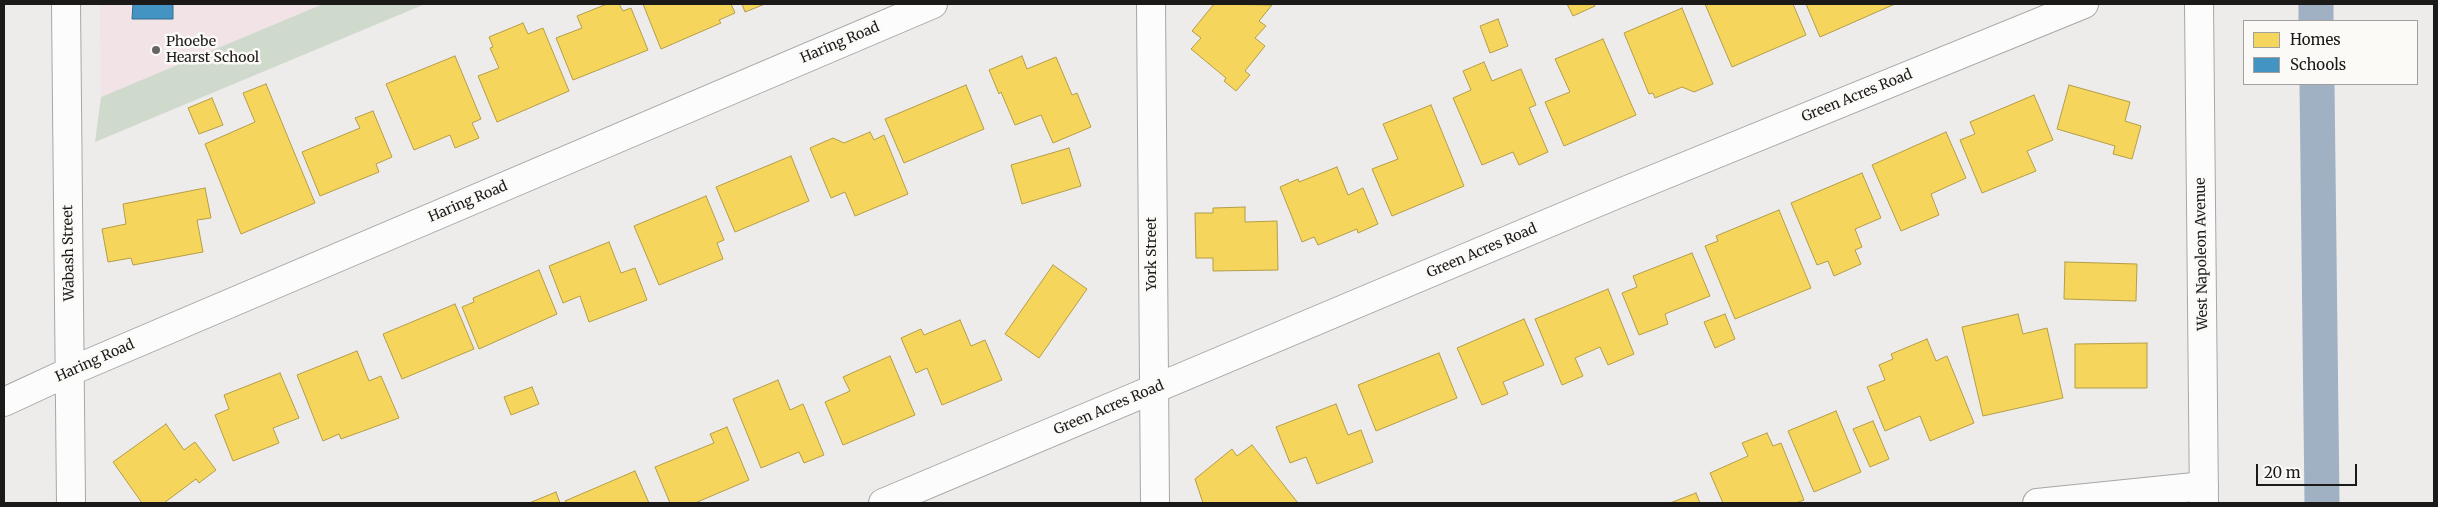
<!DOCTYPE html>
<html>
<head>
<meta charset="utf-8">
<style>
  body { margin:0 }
  #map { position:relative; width:2438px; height:507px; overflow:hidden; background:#edecea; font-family:Merriweather,serif }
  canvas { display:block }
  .frame { position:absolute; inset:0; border:5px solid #1b1a19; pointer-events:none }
  .legend { position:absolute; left:2243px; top:20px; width:175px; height:65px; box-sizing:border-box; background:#fbfaf7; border:1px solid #a1a09e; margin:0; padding:6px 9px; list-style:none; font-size:15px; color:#1b1a19 }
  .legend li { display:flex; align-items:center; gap:10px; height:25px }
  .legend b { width:25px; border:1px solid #a1a09e }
  .scale { position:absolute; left:2256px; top:464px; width:101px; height:22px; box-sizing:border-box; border:2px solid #1b1a19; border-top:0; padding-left:6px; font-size:15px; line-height:18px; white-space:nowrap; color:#1b1a19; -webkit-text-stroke:4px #fbfaf7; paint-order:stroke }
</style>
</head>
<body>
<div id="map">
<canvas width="2438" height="507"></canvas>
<div class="frame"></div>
<ul class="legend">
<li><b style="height:14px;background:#f6d55c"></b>Homes</li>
<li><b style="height:14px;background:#4393c3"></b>Schools</li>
</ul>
<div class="scale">20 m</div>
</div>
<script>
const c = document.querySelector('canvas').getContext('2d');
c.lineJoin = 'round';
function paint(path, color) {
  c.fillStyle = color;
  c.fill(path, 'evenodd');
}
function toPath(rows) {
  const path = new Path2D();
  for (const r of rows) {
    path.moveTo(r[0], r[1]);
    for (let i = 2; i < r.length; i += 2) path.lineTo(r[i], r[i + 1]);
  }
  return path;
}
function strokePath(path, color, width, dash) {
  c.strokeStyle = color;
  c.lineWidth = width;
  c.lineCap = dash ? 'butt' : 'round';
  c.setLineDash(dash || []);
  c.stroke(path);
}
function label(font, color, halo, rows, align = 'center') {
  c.font = font + ' Merriweather,serif';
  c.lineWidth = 5;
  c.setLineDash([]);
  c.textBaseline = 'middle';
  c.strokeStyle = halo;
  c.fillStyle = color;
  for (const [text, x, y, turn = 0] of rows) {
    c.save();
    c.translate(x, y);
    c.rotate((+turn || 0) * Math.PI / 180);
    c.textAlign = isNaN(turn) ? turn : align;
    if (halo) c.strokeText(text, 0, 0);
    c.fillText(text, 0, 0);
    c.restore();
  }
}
const education = toPath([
  [100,4,323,4,101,97]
]);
const green = toPath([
  [323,4,425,4,95,142,101,97]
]);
const homes = toPath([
  [607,4,619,4,623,11,631,8,648,50,573,80,556,38,582,28,577,16,607,4],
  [643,4,731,4,735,13,719,20,721,23,661,49,643,4],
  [742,4,765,4,745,12,742,4],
  [1214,4,1272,5,1259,21,1266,26,1255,38,1265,46,1245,71,1250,75,1236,91,1224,81,1226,78,1191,49,1201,38,1192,31,1214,4],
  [1567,4,1594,4,1595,6,1573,16,1567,4],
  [1705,4,1793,4,1806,35,1732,67,1705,4],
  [1806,4,1895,4,1820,37,1806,4],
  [1682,8,1713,84,1694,92,1682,87,1655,98,1653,93,1649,94,1624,33,1682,8],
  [1498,19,1508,46,1490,53,1480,26,1498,19],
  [523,23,528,34,543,28,569,91,497,122,478,76,499,68,490,48,493,47,489,37,523,23],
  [1603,39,1636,115,1564,146,1545,102,1570,92,1555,59,1603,39],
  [455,56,481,119,472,123,479,138,455,148,450,135,414,150,386,84,455,56],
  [1022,56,1027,69,1056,57,1072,95,1077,93,1091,127,1053,143,1041,115,1015,125,1001,92,999,94,989,70,1022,56],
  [1484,62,1492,81,1521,69,1536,105,1529,108,1548,152,1519,165,1513,152,1482,165,1453,98,1471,90,1463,71,1484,62],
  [266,84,315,203,241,234,205,144,255,122,243,93,266,84],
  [966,85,984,129,904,163,885,119,966,85],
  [2069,85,2130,102,2125,121,2141,126,2132,159,2113,154,2115,146,2057,129,2069,85],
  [2034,95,2053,140,2027,151,2036,171,1982,193,1960,140,1975,134,1970,122,2034,95],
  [212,98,223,125,199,134,188,108,212,98],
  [1431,105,1464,186,1392,216,1372,169,1398,159,1383,124,1431,105],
  [373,111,392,157,376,164,379,172,320,196,302,152,360,128,355,118,373,111],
  [870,132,874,140,884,135,908,194,855,216,845,192,831,198,810,148,833,138,844,143,870,132],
  [1946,132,1966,178,1931,194,1939,215,1901,231,1872,165,1946,132],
  [1069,148,1081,186,1022,204,1011,165,1069,148],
  [791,156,809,201,735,232,716,187,791,156],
  [1337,167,1348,195,1363,188,1378,224,1358,233,1357,229,1318,245,1314,237,1302,242,1280,187,1298,179,1299,182,1337,167],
  [1862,173,1881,218,1855,229,1862,247,1855,250,1861,264,1834,276,1828,261,1817,265,1791,203,1862,173],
  [205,188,211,218,197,220,203,252,133,265,131,258,108,262,102,229,126,224,123,204,205,188],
  [706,196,724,240,717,243,723,259,659,285,634,226,706,196],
  [1245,207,1245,222,1277,221,1278,270,1213,271,1213,258,1196,258,1195,213,1213,213,1213,208,1245,207],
  [1779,210,1811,288,1735,319,1705,246,1718,241,1716,236,1779,210],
  [609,242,621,273,635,268,647,300,589,322,580,296,563,303,549,266,609,242],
  [1692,253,1710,296,1665,314,1668,324,1639,335,1622,293,1637,287,1633,276,1692,253],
  [2065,262,2137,264,2136,301,2064,299,2065,262],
  [1053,265,1087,289,1039,358,1005,334,1053,265],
  [539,270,557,314,479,349,462,307,474,302,473,298,539,270],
  [1608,289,1634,354,1608,365,1600,347,1575,358,1583,376,1562,385,1535,319,1608,289],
  [455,304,474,349,402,379,383,334,455,304],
  [1725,314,1735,339,1715,348,1704,322,1725,314],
  [2018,314,2023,334,2047,328,2063,398,1983,416,1962,327,2018,314],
  [1524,319,1544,365,1503,382,1508,394,1482,405,1457,348,1524,319],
  [960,320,971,346,985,340,1002,380,942,405,927,368,916,373,901,338,921,329,924,335,960,320],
  [1927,339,1936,361,1947,356,1974,423,1930,441,1920,416,1885,431,1867,387,1885,380,1879,365,1893,359,1891,354,1927,339],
  [2147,343,2147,388,2075,388,2075,344,2147,343],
  [357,351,369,381,381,376,399,418,341,439,339,434,323,441,297,375,357,351],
  [1439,353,1457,398,1376,431,1358,385,1439,353],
  [890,356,915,415,843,445,825,402,850,391,843,377,890,356],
  [280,373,299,418,273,428,279,443,233,461,215,415,229,409,224,395,280,373],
  [778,380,790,410,803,404,824,455,804,463,799,452,761,468,733,399,778,380],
  [532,387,539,404,511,415,504,397,532,387],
  [1336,404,1348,435,1361,430,1373,462,1317,484,1306,457,1290,463,1276,427,1336,404],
  [1836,411,1861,472,1814,492,1788,431,1836,411],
  [1873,421,1889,459,1870,467,1853,429,1873,421],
  [166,424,184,450,195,442,216,470,199,483,196,479,164,503,142,503,113,462,166,424],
  [727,427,749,480,695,503,670,503,655,467,714,443,710,434,727,427],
  [1767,433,1773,446,1781,443,1804,500,1796,503,1723,503,1710,473,1748,456,1742,443,1767,433],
  [1252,445,1298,503,1203,503,1195,479,1232,449,1237,456,1252,445],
  [635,471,649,503,566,503,565,501,635,471],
  [556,492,560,503,529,503,556,492],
  [1696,493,1700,503,1670,503,1696,493]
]);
const schools = toPath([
  [133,4,173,4,173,19,132,19,133,4]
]);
const canal = toPath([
  [2316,4,2316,21],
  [2317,84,2322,503]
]);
const minor = toPath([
  [66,4,71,503],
  [1151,4,1155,503],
  [4,402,71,371,933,4],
  [883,503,1615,195,2084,4],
  [2037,503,2204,486]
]);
const secondary = toPath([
  [2199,4,2204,503]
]);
const markers = [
  [156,50,5,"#646462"]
];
const poiNames = [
  ["Phoebe",166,42],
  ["Hearst School",166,58]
];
const streetNames = [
  ["Haring Road",840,43,-23],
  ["Green Acres Road",1857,96,-22],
  ["Haring Road",468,202,-23],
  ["Green Acres Road",1482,251,-23],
  ["Wabash Street",69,253,-91],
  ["York Street",1152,254,-90],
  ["West Napoleon Avenue",2202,254,-91],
  ["Haring Road",95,361,-24],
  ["Green Acres Road",1109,408,-23]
];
paint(education, '#f1e3e6');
paint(green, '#cfd9cc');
paint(homes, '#f6d55c');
strokePath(homes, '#b49d48', 1);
paint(schools, '#4393c3');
strokePath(schools, '#376f90', 1);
strokePath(canal, '#a0b1c4', 35);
strokePath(minor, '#a8a7a5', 30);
strokePath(secondary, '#a8a7a5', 30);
strokePath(minor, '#fcfcfc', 28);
strokePath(secondary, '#fcfcfc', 28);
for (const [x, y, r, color] of markers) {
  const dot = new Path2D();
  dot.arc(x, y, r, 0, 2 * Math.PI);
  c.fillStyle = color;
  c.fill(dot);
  strokePath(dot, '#fbfaf7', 2);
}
label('14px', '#1b1a19', '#fbfaf7', poiNames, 'left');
label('14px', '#1b1a19', '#fbfaf7', streetNames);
</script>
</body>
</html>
